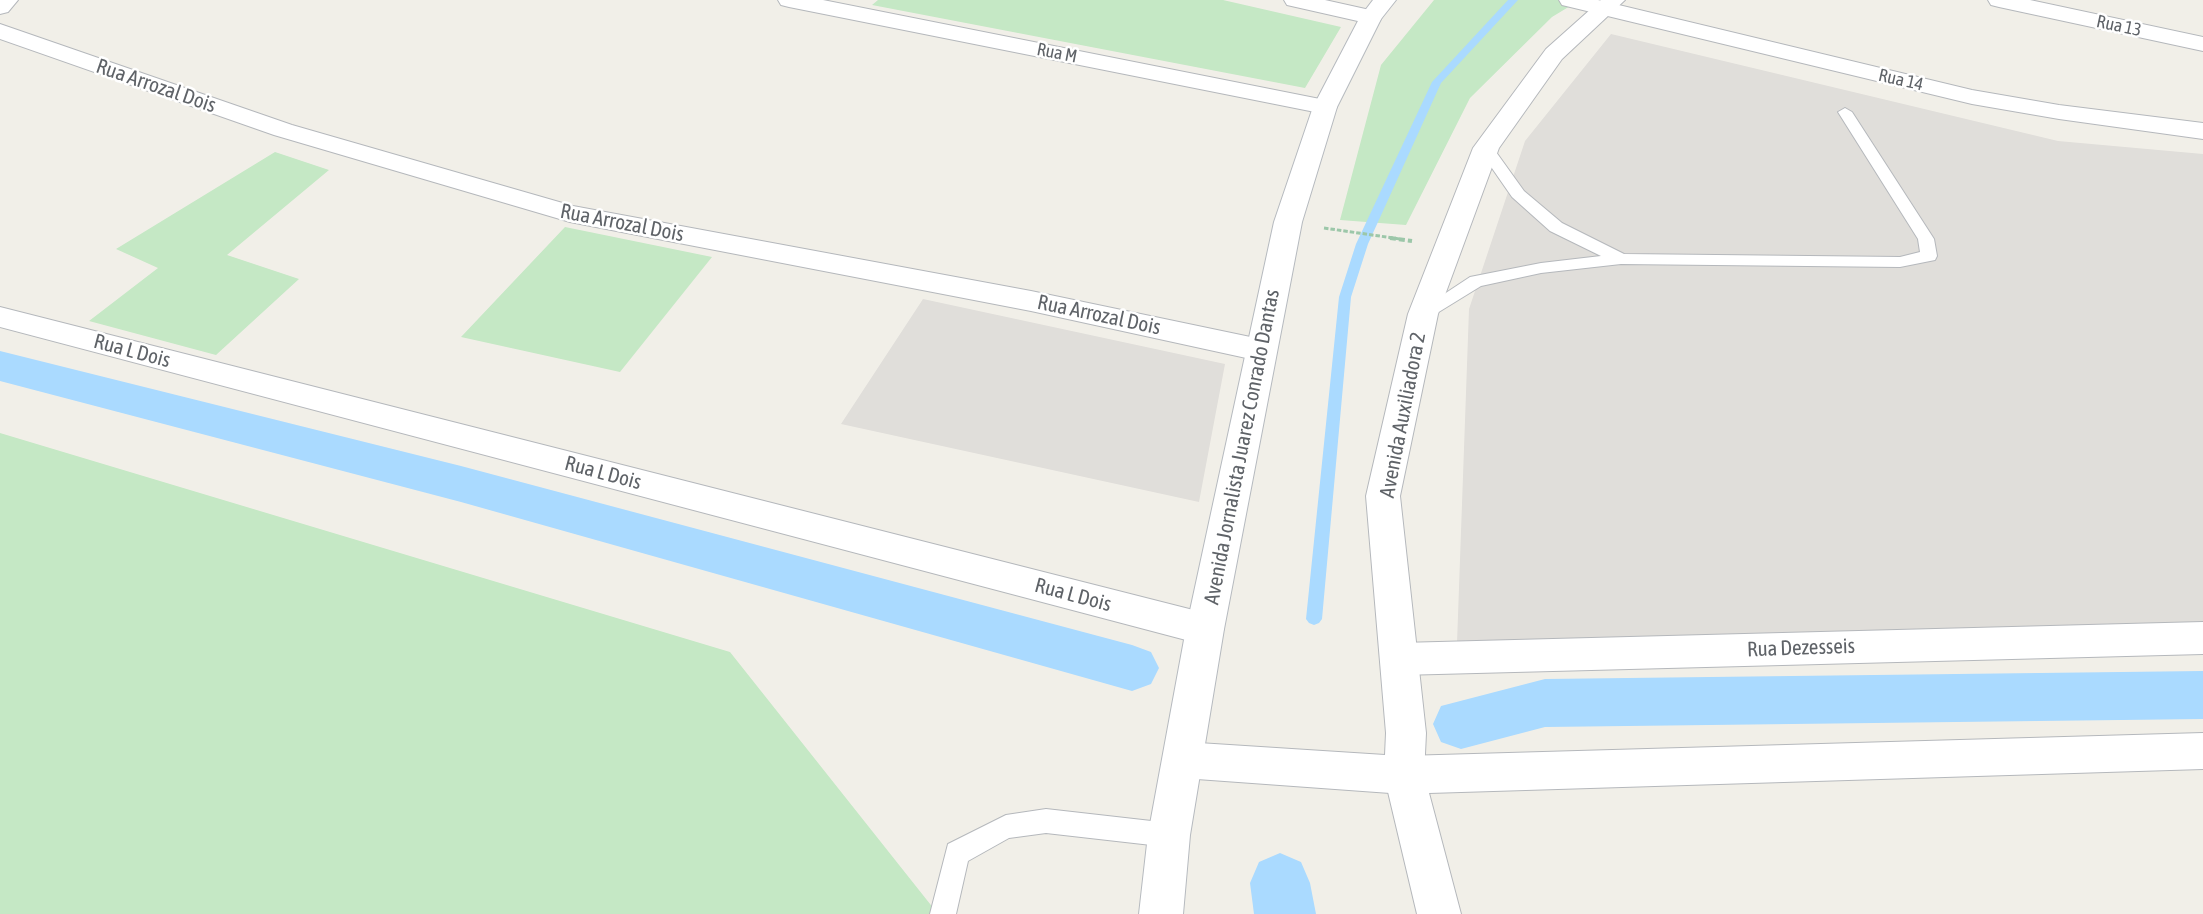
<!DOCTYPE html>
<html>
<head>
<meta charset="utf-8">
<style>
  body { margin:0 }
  canvas { display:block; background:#f1efe8 }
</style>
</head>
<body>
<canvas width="2203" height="914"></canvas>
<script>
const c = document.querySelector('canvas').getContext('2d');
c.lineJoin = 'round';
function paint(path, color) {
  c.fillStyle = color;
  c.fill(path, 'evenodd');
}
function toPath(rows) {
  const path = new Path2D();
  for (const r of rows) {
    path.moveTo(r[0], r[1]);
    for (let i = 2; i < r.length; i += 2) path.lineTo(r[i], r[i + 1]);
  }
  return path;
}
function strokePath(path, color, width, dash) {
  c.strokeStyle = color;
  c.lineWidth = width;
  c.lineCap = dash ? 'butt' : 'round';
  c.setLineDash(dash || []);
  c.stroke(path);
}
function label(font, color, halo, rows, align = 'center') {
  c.font = font + ' "Asap Condensed",sans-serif';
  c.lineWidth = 5;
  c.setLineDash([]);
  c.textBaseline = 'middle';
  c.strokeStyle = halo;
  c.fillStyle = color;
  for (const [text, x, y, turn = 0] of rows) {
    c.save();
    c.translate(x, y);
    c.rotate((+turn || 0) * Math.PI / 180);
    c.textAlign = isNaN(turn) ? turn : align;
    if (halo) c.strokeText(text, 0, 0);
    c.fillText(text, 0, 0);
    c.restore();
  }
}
const industrial = toPath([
  [1611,34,2058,141,2203,154,2203,628,1457,643,1469,309,1525,141],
  [923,299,1225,364,1199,502,841,424]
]);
const green = toPath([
  [878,0,1223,0,1341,27,1305,88,872,5],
  [1434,0,1580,0,1552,17,1470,98,1406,225,1340,220,1381,65],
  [275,152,329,170,227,255,299,279,216,355,89,321,158,268,116,249],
  [565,227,712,257,620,372,461,337],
  [0,433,730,652,938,914,0,914]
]);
const stream = toPath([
  [1508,0,1518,0,1441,83,1368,244,1351,297,1322,619,1319,623,1314,625,1309,623,1306,619,1339,297,1356,244,1432,82,1508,0]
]);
const canal = toPath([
  [0,351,461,466,1132,645,1151,652,1159,668,1151,684,1132,691,461,502,0,381,0,351],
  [2203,671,2203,719,1545,727,1461,749,1441,742,1433,724,1441,706,1545,679,2203,671],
  [1280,853,1301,862,1310,883,1316,914,1254,914,1250,883,1259,862,1280,853]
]);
const pathFar1 = toPath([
  [1324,228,1400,239]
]);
const path = toPath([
  [1390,238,1412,241]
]);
const service = toPath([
  [1845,108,1852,112,1934,239,1937,256,1935,260,1900,267,1621,264,1541,273,1481,286,1429,318,1423,320,1414,314,1470,277,1541,263,1601,256,1550,231,1512,197,1478,148,1486,143,1491,145,1524,191,1562,223,1624,254,1900,257,1920,252,1918,239,1838,112,1845,108],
  [1046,809,1169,823,1178,827,1181,835,1178,843,1169,847,1046,833,1009,838,968,861,956,914,930,914,948,844,1006,815,1046,809]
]);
const minor = toPath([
  [0,0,18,0,8,12,0,14,0,0],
  [778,0,823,0,1325,100,1334,102,1337,107,1334,112,1325,114,789,7,781,5,778,0],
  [1284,0,1325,0,1379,12,1382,17,1379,22,1371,24,1287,5,1284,0],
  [1559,0,1598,0,1972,90,2059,105,2203,123,2203,139,2059,119,1972,104,1562,5,1559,0],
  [1988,0,2030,0,2203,37,2203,51,1999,7,1991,5,1988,0],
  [0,24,292,125,573,206,1031,291,1260,339,1271,342,1275,350,1271,358,1260,361,1031,311,570,222,274,135,0,39,0,24],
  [0,307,1205,613,1218,618,1224,629,1218,640,1205,645,0,327,0,307],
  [2203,622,2203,654,1400,675,1387,671,1381,659,1387,647,1400,643,2203,622],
  [2203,733,2203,769,1429,793,1461,914,1417,914,1384,775,1390,762,1404,756,2203,733]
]);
const tertiary = toPath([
  [1601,0,1625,0,1562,59,1499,148,1438,314,1400,496,1426,733,1424,775,1418,788,1404,794,1183,778,1169,773,1163,760,1169,747,1183,742,1385,755,1386,733,1366,496,1408,314,1473,148,1546,49,1601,0]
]);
const secondary = toPath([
  [1373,0,1396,0,1381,19,1337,107,1302,222,1224,629,1190,835,1183,914,1139,914,1148,835,1186,629,1274,222,1313,107,1360,17,1373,0]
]);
const farStreetnames = [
  ["Rua 13",2119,26,12],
  ["Rua M",1057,53,11],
  ["Rua 14",1901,80,13]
];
const streetNames = [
  ["Rua Arrozal Dois",156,86,19],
  ["Rua Arrozal Dois",622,223,11],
  ["Rua Arrozal Dois",1099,315,12],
  ["Rua L Dois",132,351,15],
  ["Avenida Auxiliadora 2",1403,415,-79],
  ["Avenida Jornalista Juarez Conrado Dantas",1242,447,-79],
  ["Rua L Dois",603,473,15],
  ["Rua L Dois",1073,595,15],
  ["Rua Dezesseis",1801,648,-2]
];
paint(industrial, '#e0deda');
paint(green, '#c5e8c5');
paint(stream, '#aadaff');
paint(canal, '#aadaff');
strokePath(service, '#b5b8bc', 2);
strokePath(minor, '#b5b8bc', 2);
strokePath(tertiary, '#b5b8bc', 2);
strokePath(secondary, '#b6babf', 2);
strokePath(pathFar1, '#9cc7a9', 3, [4.5, 2]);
strokePath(path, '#9cc7a9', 4, [6, 3]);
paint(service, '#fff');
paint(minor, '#fff');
paint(tertiary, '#fff');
paint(secondary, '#fff');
label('18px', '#5f6368', '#fff', farStreetnames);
label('21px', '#5f6368', '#fff', streetNames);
</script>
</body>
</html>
